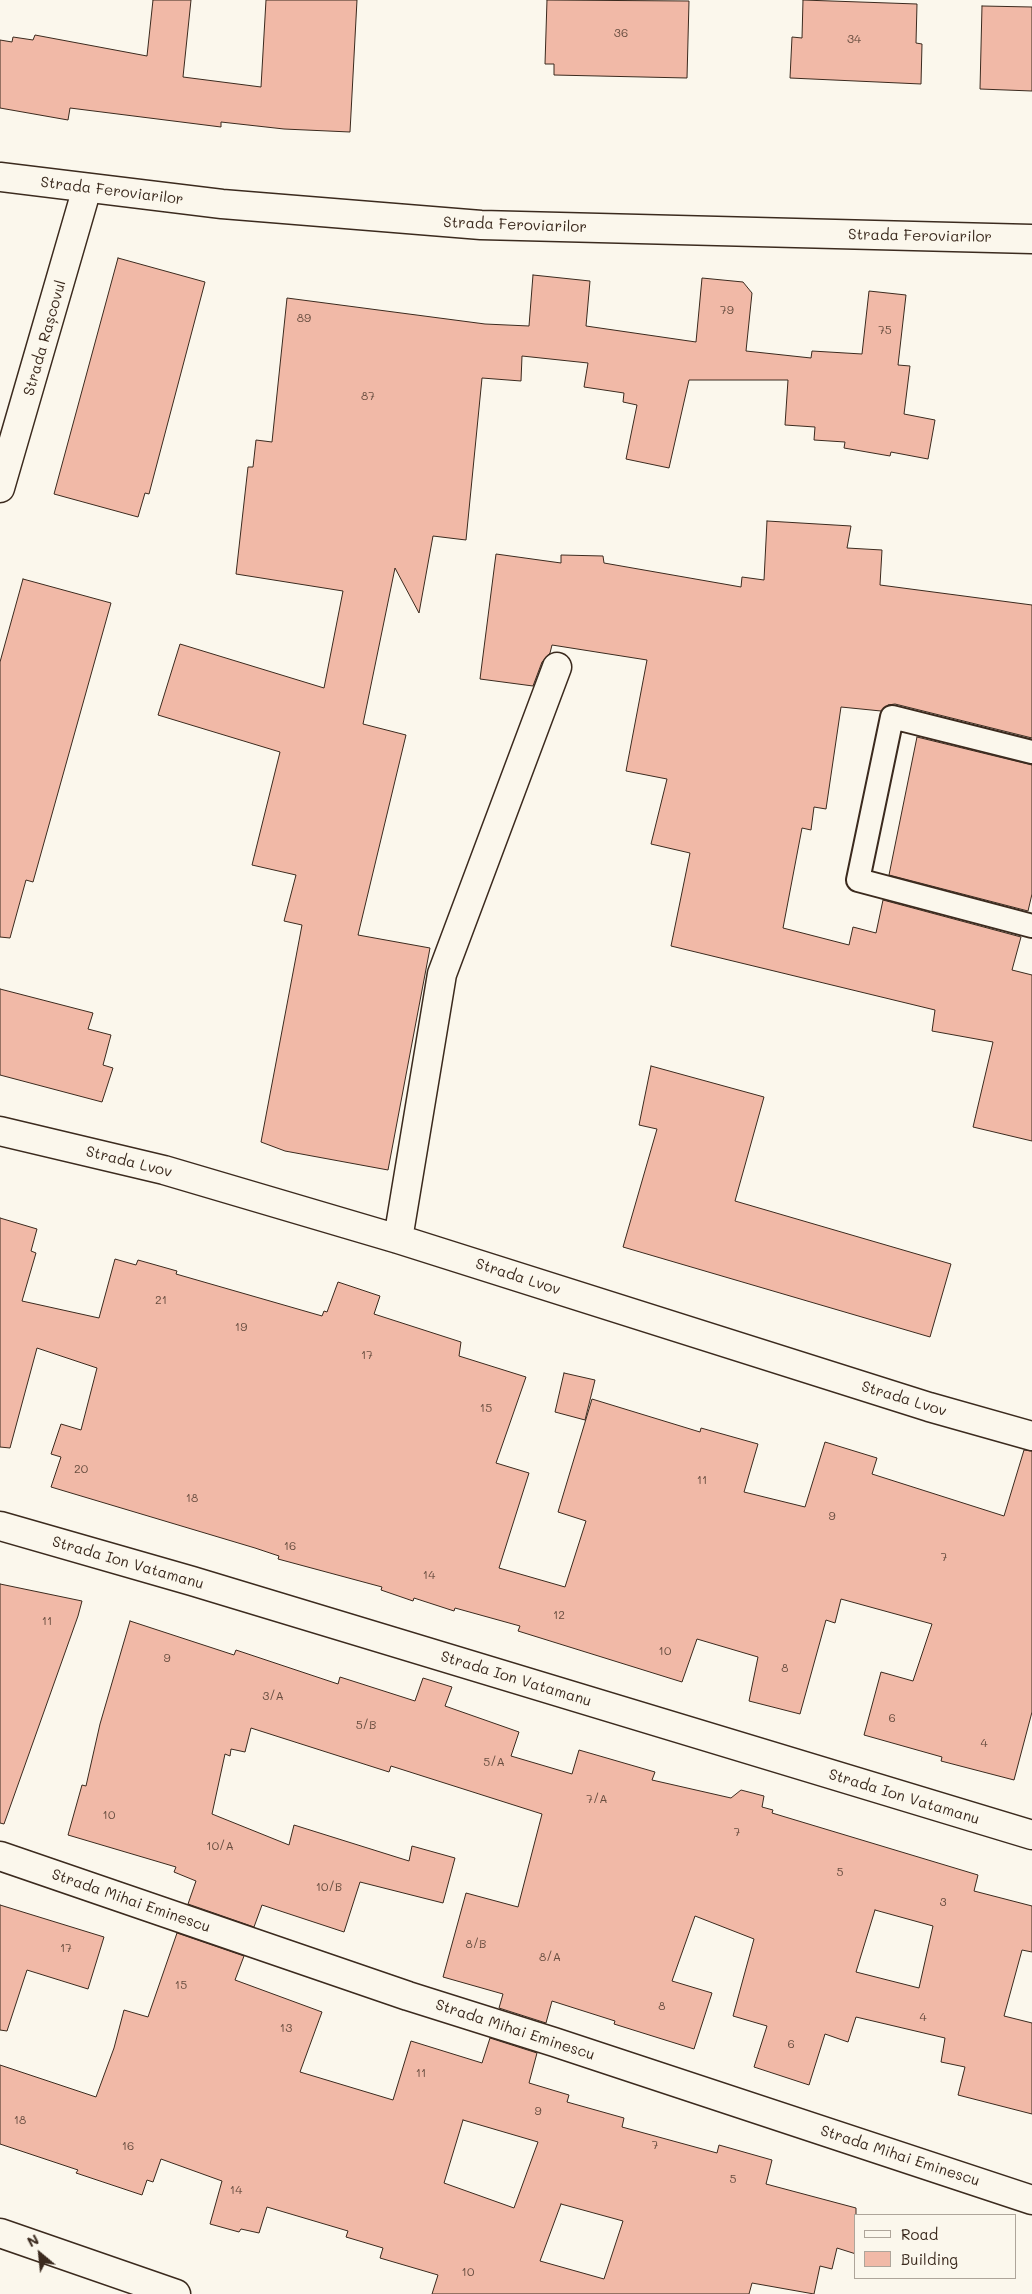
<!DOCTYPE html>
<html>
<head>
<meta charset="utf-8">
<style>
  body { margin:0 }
  #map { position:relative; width:1032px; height:2294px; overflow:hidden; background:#fbf7ec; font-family:Mali,sans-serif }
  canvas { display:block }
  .legend { position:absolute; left:854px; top:2214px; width:162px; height:65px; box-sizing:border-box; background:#fbf7ec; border:1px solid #aea59a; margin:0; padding:6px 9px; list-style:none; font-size:15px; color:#3b2a1e }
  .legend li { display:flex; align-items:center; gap:10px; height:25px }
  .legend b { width:25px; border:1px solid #aea59a }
  .north { position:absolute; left:15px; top:2229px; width:50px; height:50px; -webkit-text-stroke:4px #fbf7ec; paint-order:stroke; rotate:332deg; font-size:14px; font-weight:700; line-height:20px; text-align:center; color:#3b2a1e }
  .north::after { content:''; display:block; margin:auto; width:18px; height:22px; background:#3b2a1e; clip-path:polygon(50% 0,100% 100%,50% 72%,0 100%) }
</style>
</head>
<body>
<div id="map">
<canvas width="1032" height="2294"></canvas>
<ul class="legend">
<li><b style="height:6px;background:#fbf7ec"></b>Road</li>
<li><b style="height:14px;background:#f1b9a7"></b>Building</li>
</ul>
<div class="north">N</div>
</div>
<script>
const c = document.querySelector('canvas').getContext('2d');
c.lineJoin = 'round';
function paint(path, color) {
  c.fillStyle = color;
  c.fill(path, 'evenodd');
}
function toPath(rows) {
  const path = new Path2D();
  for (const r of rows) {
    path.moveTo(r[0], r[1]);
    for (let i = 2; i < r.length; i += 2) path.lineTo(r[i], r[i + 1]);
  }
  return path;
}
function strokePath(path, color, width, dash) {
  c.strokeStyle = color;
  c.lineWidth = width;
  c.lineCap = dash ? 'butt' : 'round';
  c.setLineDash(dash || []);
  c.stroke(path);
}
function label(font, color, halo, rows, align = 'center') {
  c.font = font + ' Mali,sans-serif';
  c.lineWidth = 4;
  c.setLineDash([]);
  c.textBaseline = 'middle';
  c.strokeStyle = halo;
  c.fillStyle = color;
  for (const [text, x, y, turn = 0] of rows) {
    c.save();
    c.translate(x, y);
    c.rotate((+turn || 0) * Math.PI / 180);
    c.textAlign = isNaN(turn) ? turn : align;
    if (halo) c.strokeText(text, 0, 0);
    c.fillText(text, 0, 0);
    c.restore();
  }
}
const building = toPath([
  [153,0,191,0,183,77,261,87,266,0,357,0,350,132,284,129,221,122,221,127,70,108,68,120,0,108,0,40,12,42,13,37,33,40,35,35,147,56,153,0],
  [547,0,689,1,687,78,554,75,554,64,545,64,547,0],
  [803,0,917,4,916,43,922,44,921,84,790,78,792,37,802,38,803,0],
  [982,6,1032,7,1032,91,980,89,982,6],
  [118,258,205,282,149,494,145,493,138,517,54,494,118,258],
  [533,275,590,281,586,326,696,342,702,278,743,282,752,293,746,351,811,358,812,351,862,354,869,291,906,295,898,365,910,366,904,414,935,420,928,459,891,452,890,456,844,448,845,442,814,440,815,427,785,425,788,380,689,380,669,468,626,459,637,405,623,402,624,393,584,387,588,363,522,356,521,381,482,378,466,540,433,536,419,613,395,568,363,724,406,735,358,935,430,948,388,1170,285,1151,261,1142,302,925,284,921,296,875,252,865,280,752,158,715,180,644,324,688,343,591,236,574,248,467,253,467,256,440,272,442,287,298,485,324,529,326,533,275],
  [767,521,851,526,847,548,882,550,880,585,1032,605,1032,738,895,704,888,705,881,711,841,707,826,809,814,807,811,830,802,828,783,928,849,945,853,927,876,933,883,900,1021,937,1012,970,1032,975,1032,1141,973,1127,993,1042,932,1031,935,1010,671,946,690,853,651,844,667,779,626,771,647,660,552,645,550,653,542,662,533,686,480,679,496,554,561,563,561,555,603,556,604,563,741,587,742,577,764,580,767,521],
  [23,579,111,603,33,882,26,880,10,938,0,937,0,662,23,579],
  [917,737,1032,765,1032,894,1028,911,889,875,917,737],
  [0,989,93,1013,88,1029,111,1035,103,1065,113,1068,102,1102,0,1075,0,989],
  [651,1066,764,1097,735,1201,951,1264,930,1337,623,1247,657,1129,639,1125,651,1066],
  [0,1218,37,1229,31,1251,36,1253,22,1301,99,1318,115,1259,136,1265,138,1260,177,1271,176,1274,322,1316,324,1311,327,1312,338,1282,380,1296,374,1314,461,1342,459,1356,526,1377,496,1463,529,1473,499,1568,565,1587,586,1521,558,1512,592,1399,700,1432,701,1428,758,1444,744,1492,805,1507,825,1442,877,1458,872,1474,1004,1516,1024,1450,1032,1451,1032,1712,1014,1780,941,1761,942,1757,864,1735,881,1672,913,1681,932,1624,841,1599,835,1623,826,1620,800,1714,749,1701,758,1657,697,1639,682,1682,518,1631,520,1626,455,1608,454,1611,414,1598,413,1601,381,1590,382,1587,278,1559,279,1556,255,1548,51,1487,61,1457,51,1454,61,1424,81,1430,97,1368,37,1348,10,1448,0,1447,0,1218],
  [564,1373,595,1380,585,1420,555,1412,564,1373],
  [0,1584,82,1601,78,1616,4,1824,0,1823,0,1584],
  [130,1621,234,1655,236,1650,338,1684,340,1677,415,1701,423,1678,452,1687,445,1706,519,1732,511,1756,572,1774,579,1750,655,1772,652,1780,731,1798,741,1790,764,1796,762,1807,773,1810,772,1813,978,1875,974,1891,1032,1906,1032,1952,1022,1950,1004,2016,1032,2023,1032,2114,958,2095,965,2067,941,2062,945,2038,856,2017,848,2042,825,2034,809,2085,754,2067,767,2026,733,2016,754,1939,695,1916,672,1981,712,1993,694,2049,614,2024,615,2021,552,2001,546,2023,499,2008,503,1994,443,1977,466,1893,518,1907,542,1814,391,1766,389,1772,251,1728,245,1752,231,1749,230,1756,225,1754,212,1814,289,1845,294,1825,409,1861,412,1846,455,1858,443,1903,360,1882,344,1932,262,1905,254,1927,188,1904,196,1881,174,1872,176,1867,68,1835,82,1785,86,1786,100,1724,130,1621],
  [875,1910,933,1926,919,1988,856,1972,875,1910],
  [0,1905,104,1937,88,1989,27,1970,7,2031,0,2030,0,1905],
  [177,1933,244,1956,235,1980,322,2012,300,2072,393,2100,411,2041,482,2063,490,2038,537,2053,529,2083,569,2095,567,2102,624,2118,622,2127,717,2153,719,2145,772,2160,766,2184,856,2208,856,2254,837,2248,832,2269,820,2266,814,2294,752,2283,749,2294,432,2294,438,2275,380,2258,383,2248,346,2237,348,2231,267,2207,259,2233,241,2229,239,2232,210,2224,222,2181,161,2159,153,2182,147,2180,142,2195,76,2173,78,2170,0,2144,0,2065,96,2097,114,2048,124,2010,148,2017,177,1933],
  [463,2120,538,2142,514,2208,444,2183,463,2120],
  [561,2204,623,2221,604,2279,540,2261,561,2204]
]);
const service = toPath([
  [1032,752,892,717,858,880,1032,926]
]);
const minor = toPath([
  [0,488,87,188],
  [0,1131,164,1170,398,1239,929,1407,1032,1436],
  [398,1239,442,974,557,667],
  [0,1526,192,1581,1032,1835],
  [0,1856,408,1996,554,2042,1032,2200],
  [0,2233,176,2294]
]);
const tertiary = toPath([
  [0,177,222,204,481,225,1032,239]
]);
const numberNames = [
  ["36",621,33],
  ["34",854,39],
  ["79",727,310],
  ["89",304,318],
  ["75",885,330],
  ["87",368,396],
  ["21",161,1300],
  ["19",241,1327],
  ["17",367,1355],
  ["15",486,1408],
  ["20",81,1469],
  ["11",702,1480],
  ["18",192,1498],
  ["9",832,1516],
  ["16",290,1546],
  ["7",944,1557],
  ["14",429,1575],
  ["12",559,1615],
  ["11",47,1621],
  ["10",665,1651],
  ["9",167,1658],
  ["8",785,1668],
  ["3/A",273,1696],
  ["6",892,1718],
  ["5/B",366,1725],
  ["4",984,1743],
  ["5/A",494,1762],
  ["7/A",597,1799],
  ["10",109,1815],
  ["7",737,1832],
  ["10/A",220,1846],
  ["5",840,1872],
  ["10/B",329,1887],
  ["3",943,1902],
  ["8/B",476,1944],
  ["17",66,1948],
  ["8/A",550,1957],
  ["15",181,1985],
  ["8",662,2006],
  ["4",923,2017],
  ["13",286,2028],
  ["6",791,2044],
  ["11",421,2073],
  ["9",538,2111],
  ["18",20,2120],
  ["7",655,2145],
  ["16",128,2146],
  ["5",733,2179],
  ["14",236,2190],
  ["10",468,2272]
];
const streetNames = [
  ["Strada Feroviarilor",112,191,7],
  ["Strada Feroviarilor",515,225,2],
  ["Strada Feroviarilor",920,236,1],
  ["Strada Rașcovul",45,338,-74],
  ["Strada Lvov",129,1162,14],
  ["Strada Lvov",518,1277,18],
  ["Strada Lvov",904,1399,17],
  ["Strada Ion Vatamanu",128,1563,16],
  ["Strada Ion Vatamanu",516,1679,17],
  ["Strada Ion Vatamanu",904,1797,17],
  ["Strada Mihai Eminescu",131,1901,19],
  ["Strada Mihai Eminescu",515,2030,18],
  ["Strada Mihai Eminescu",900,2156,18]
];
paint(building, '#f1b9a7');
strokePath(building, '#3b2a1e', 1);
strokePath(service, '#3b2a1e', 26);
strokePath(minor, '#3b2a1e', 31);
strokePath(tertiary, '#3b2a1e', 31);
strokePath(service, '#fbf7ec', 22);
strokePath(minor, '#fbf7ec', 28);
strokePath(tertiary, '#fbf7ec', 28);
label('12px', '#684e40', null, numberNames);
label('15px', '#3b2a1e', '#fbf7ec', streetNames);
</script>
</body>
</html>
